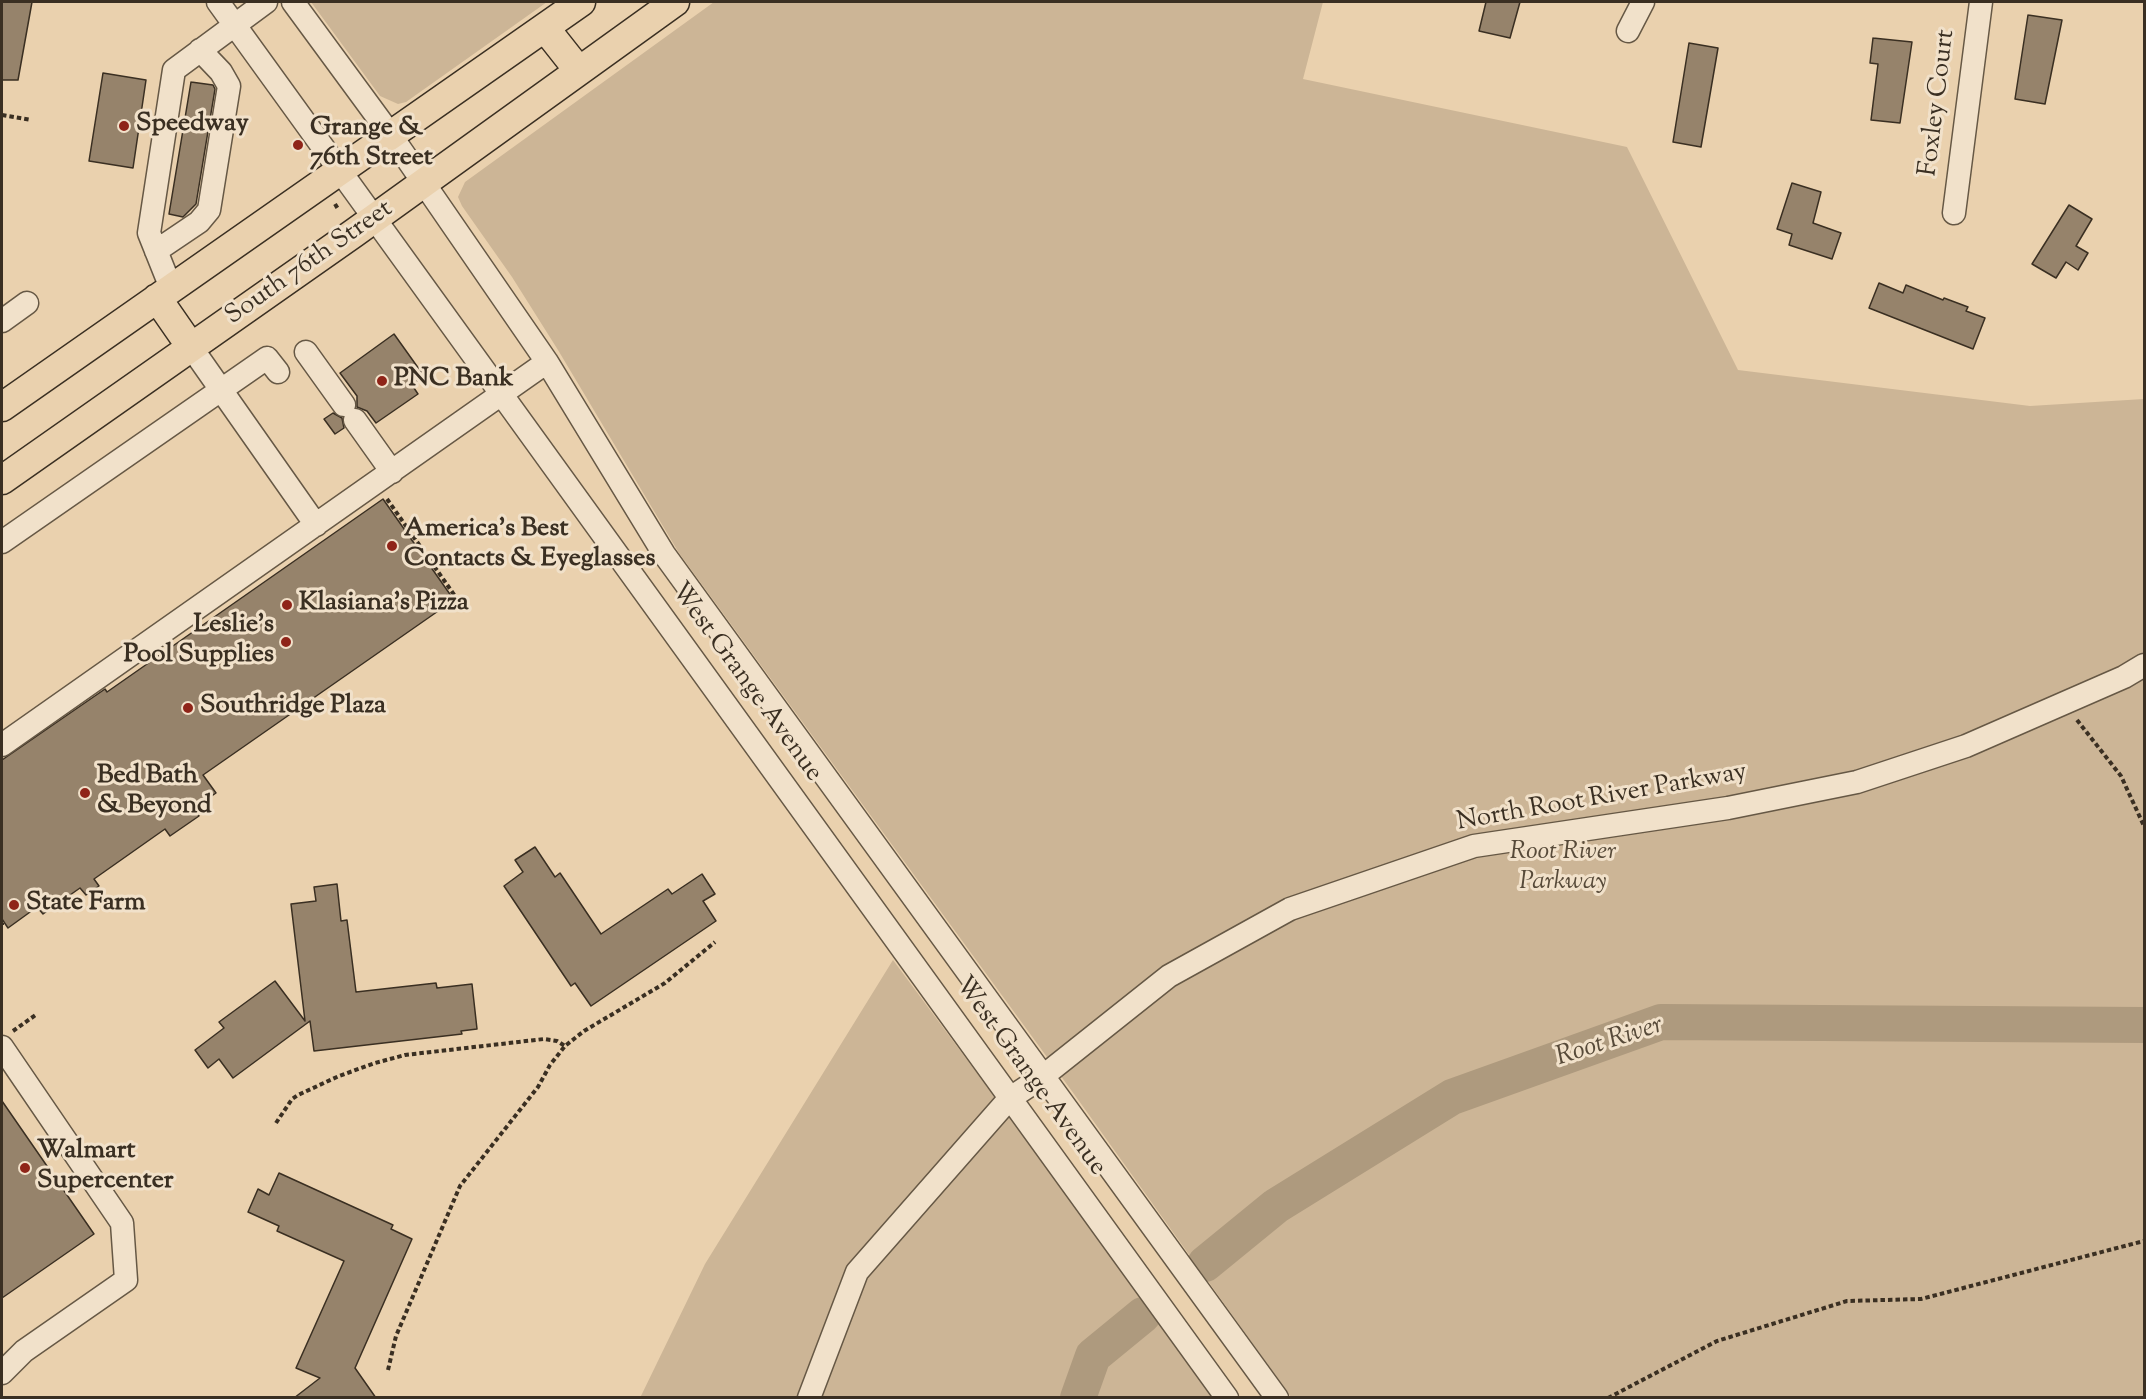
<!DOCTYPE html>
<html>
<head>
<meta charset="utf-8">
<style>
  body { margin:0 }
  #map { position:relative; width:2146px; height:1399px; overflow:hidden; background:#ead1ae; font-family:"Sorts Mill Goudy",serif }
  canvas { display:block }
  .frame { position:absolute; inset:0; border:3px solid #3a2f22; pointer-events:none }
</style>
</head>
<body>
<div id="map">
<canvas width="2146" height="1399"></canvas>
<div class="frame"></div>
</div>
<script>
const c = document.querySelector('canvas').getContext('2d');
c.lineJoin = 'round';
function paint(path, color) {
  c.fillStyle = color;
  c.fill(path, 'evenodd');
}
function toPath(rows) {
  const path = new Path2D();
  for (const r of rows) {
    path.moveTo(r[0], r[1]);
    for (let i = 2; i < r.length; i += 2) path.lineTo(r[i], r[i + 1]);
  }
  return path;
}
function strokePath(path, color, width, dash) {
  c.strokeStyle = color;
  c.lineWidth = width;
  c.lineCap = dash ? 'butt' : 'round';
  c.setLineDash(dash || []);
  c.stroke(path);
}
function label(font, color, halo, rows, align = 'center') {
  c.font = font + ' "Sorts Mill Goudy",serif';
  c.lineWidth = 6;
  c.setLineDash([]);
  c.textBaseline = 'middle';
  c.strokeStyle = halo;
  c.fillStyle = color;
  for (const [text, x, y, turn = 0] of rows) {
    c.save();
    c.translate(x, y);
    c.rotate((+turn || 0) * Math.PI / 180);
    c.textAlign = isNaN(turn) ? turn : align;
    if (halo) c.strokeText(text, 0, 0);
    c.fillText(text, 0, 0);
    c.restore();
  }
}
const green = toPath([
  [311,2,547,2,406,102,398,104,380,96],
  [714,2,1323,2,1303,79,1627,147,1738,370,2030,406,2144,399,2144,1397,1291,1397,1074,1094,679,553,558,350,512,277,462,206,458,197,465,182],
  [893,960,1031,1146,1214,1398,640,1398,705,1264]
]);
const river = toPath([
  [1205,1264,1276,1206,1452,1097,1661,1022,2144,1025],
  [1078,1398,1093,1356,1143,1315]
]);
const building = toPath([
  [2,2,32,2,18,80,2,80,2,2],
  [1486,2,1520,2,1510,38,1479,31,1486,2],
  [2028,15,2062,20,2045,104,2015,99,2028,15],
  [1873,38,1912,42,1900,123,1871,120,1878,64,1870,63,1873,38],
  [1689,43,1718,48,1701,147,1673,142,1689,43],
  [103,73,146,80,133,168,89,161,103,73],
  [191,82,213,85,215,89,196,204,183,217,169,214,191,82],
  [1792,183,1821,192,1813,223,1841,233,1832,259,1789,245,1792,234,1777,229,1792,183],
  [2069,205,2092,219,2076,246,2088,253,2078,270,2066,262,2056,278,2032,264,2069,205],
  [1879,283,1903,293,1906,285,1943,300,1944,298,1968,307,1966,311,1985,318,1973,349,1869,308,1879,283],
  [394,334,424,376,412,385,418,394,376,423,367,411,357,407,357,396,340,373,394,334],
  [333,413,342,418,344,428,335,434,324,419,333,413],
  [383,499,454,600,203,775,216,793,194,808,199,816,170,836,165,829,94,879,99,886,86,895,80,888,43,914,37,907,8,928,2,919,2,760,105,689,107,692,383,499],
  [535,847,555,877,560,873,601,934,668,889,672,894,702,874,715,894,703,901,716,921,591,1006,575,983,571,986,504,886,523,872,515,860,535,847],
  [337,884,341,921,347,920,356,992,436,983,437,988,472,984,477,1029,461,1031,462,1034,314,1051,310,1021,233,1078,219,1059,208,1068,195,1050,224,1028,219,1022,275,981,305,1021,291,904,316,901,314,887,337,884],
  [2,1101,94,1234,2,1298,2,1101],
  [279,1173,393,1225,391,1229,412,1239,355,1368,376,1398,294,1398,320,1378,296,1368,344,1261,277,1231,279,1226,248,1212,258,1189,269,1195,279,1173]
]);
const path = toPath([
  [2,115,31,120],
  [335,204,338,209],
  [387,499,455,596],
  [2077,720,2121,776,2144,826],
  [2,923,2,925],
  [13,1031,37,1014],
  [276,1123,292,1099,298,1095,339,1076,375,1063,405,1055,544,1039,557,1041,565,1046],
  [388,1370,396,1336,460,1186,538,1087,550,1065,565,1046,584,1031,665,983,715,942],
  [1608,1398,1717,1341,1847,1301,1921,1299,2144,1241]
]);
const minor = toPath([
  [218,2,1227,1398],
  [293,2,390,134,547,362,664,554,1277,1398],
  [1628,31,1643,2],
  [1954,213,1981,2],
  [156,251,199,222,209,210,229,86,221,72,200,50],
  [171,288,149,233,174,70,266,2],
  [2,321,27,303],
  [191,347,316,525],
  [306,352,344,405],
  [355,420,392,472],
  [2,542,267,358,278,372],
  [2,745,547,362],
  [2,1047,122,1223,126,1280,24,1351,2,1373],
  [809,1398,857,1272,1009,1099,1042,1077,1169,976,1290,909,1474,846,1728,808,1857,782,1966,746,2124,677,2144,665]
]);
const major = toPath([
  [545,28,579,71],
  [157,298,191,347],
  [2,407,581,2],
  [2,480,354,233,675,2]
]);
const markers = [
  [124,126,6,"#8f2418"],
  [298,145,6,"#8f2418"],
  [382,381,6,"#8f2418"],
  [392,546,6,"#8f2418"],
  [287,605,6,"#8f2418"],
  [286,642,6,"#8f2418"],
  [188,708,6,"#8f2418"],
  [85,793,6,"#8f2418"],
  [14,905,6,"#8f2418"],
  [25,1168,6,"#8f2418"]
];
const streetNames = [
  ["Foxley Court",1939,103,-83],
  ["South 76th Street",310,264,-35],
  ["West Grange Avenue",745,683,54],
  ["North Root River Parkway",1602,799,-10],
  ["West Grange Avenue",1029,1077,54]
];
const poiNames = [
  ["Speedway",136,126],
  ["Grange &",310,130],
  ["76th Street",310,160],
  ["PNC Bank",394,381],
  ["America's Best",404,531],
  ["Contacts & Eyeglasses",404,561],
  ["Klasiana's Pizza",299,605],
  ["Leslie's",274,627,"right"],
  ["Pool Supplies",274,657,"right"],
  ["Southridge Plaza",200,708],
  ["Bed Bath",97,778],
  ["& Beyond",97,808],
  ["State Farm",26,905],
  ["Walmart",37,1153],
  ["Supercenter",37,1183]
];
const parkNames = [
  ["Root River",1563,854],
  ["Parkway",1563,884]
];
const waterNames = [
  ["Root River",1610,1043,-18]
];
paint(green, '#ccb596');
strokePath(river, '#ae9a7e', 36);
paint(building, '#96836b');
strokePath(building, '#3a2f22', 1.5);
strokePath(minor, '#665845', 25);
strokePath(major, '#3a2f22', 31);
strokePath(path, '#3a2f22', 4, [4.5, 3]);
strokePath(minor, '#f1e1ca', 22);
strokePath(major, '#ead1ae', 28);
for (const [x, y, r, color] of markers) {
  const dot = new Path2D();
  dot.arc(x, y, r, 0, 2 * Math.PI);
  c.fillStyle = color;
  c.fill(dot);
  strokePath(dot, '#f1e1ca', 2);
}
label('26px', '#3a2f22', '#f1e1ca', streetNames);
label('bold 26px', '#3a2f22', '#f1e1ca', poiNames, 'left');
label('italic 26px', '#574a39', '#f1e1ca', parkNames);
label('italic 27px', '#574a39', '#f1e1ca', waterNames);
</script>
</body>
</html>
